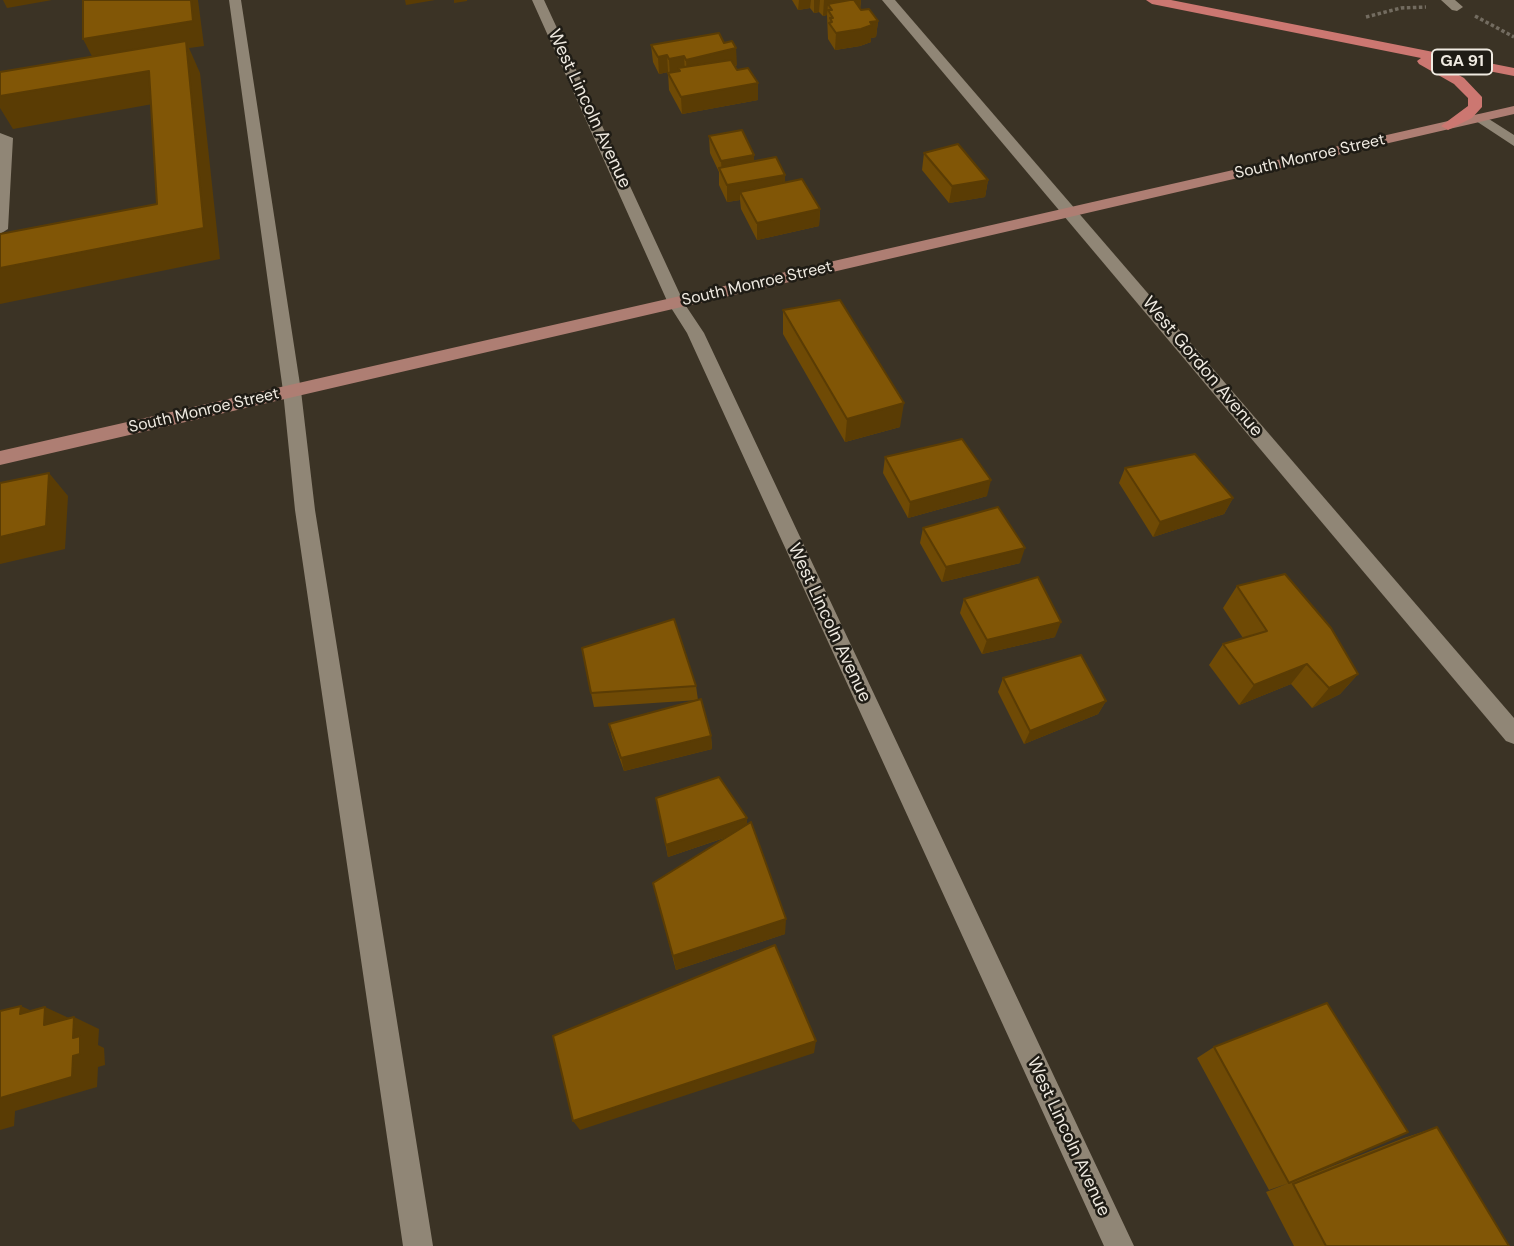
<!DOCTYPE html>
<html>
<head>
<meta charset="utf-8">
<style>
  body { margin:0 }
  canvas { display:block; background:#3b3325 }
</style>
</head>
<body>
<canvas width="1514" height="1246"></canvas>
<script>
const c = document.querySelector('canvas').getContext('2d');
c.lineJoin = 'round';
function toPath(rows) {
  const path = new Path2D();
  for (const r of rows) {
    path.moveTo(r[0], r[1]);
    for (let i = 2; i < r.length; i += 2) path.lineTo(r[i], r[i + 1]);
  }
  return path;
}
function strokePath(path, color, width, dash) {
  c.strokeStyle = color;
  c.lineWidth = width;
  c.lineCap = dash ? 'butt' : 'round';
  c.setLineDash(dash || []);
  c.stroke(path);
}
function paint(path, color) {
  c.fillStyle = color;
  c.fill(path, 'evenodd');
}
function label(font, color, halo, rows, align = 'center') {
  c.font = font + ' "DM Sans",sans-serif';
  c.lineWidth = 5;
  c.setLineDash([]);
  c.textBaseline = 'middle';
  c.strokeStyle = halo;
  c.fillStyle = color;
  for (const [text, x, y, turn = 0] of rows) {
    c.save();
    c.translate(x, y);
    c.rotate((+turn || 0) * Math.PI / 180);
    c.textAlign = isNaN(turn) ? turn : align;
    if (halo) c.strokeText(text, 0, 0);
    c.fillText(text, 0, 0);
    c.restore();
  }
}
const path = toPath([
  [1475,16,1514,37],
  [1366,17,1401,8,1426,7]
]);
const service = toPath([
  [229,0,241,0,301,391,315,510,433,1246,403,1246,295,510,283,391,229,0],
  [0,133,13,138,8,229,0,234,0,133]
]);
const minor = toPath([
  [532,0,544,0,684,303,704,333,1134,1246,1104,1246,687,333,668,303,532,0],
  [1441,0,1455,0,1463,7,1457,11,1452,10,1441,0],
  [1481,114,1514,135,1514,146,1476,121,1474,118,1476,115,1481,114]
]);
const tertiary = toPath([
  [882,0,895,0,1514,718,1514,744,1506,741,882,0]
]);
const secondary = toPath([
  [1514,106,1514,114,0,465,0,451,1514,106]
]);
const primary = toPath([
  [1146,0,1171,0,1514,68,1514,76,1432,60,1464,78,1482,97,1482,107,1472,118,1448,130,1441,126,1468,106,1468,98,1454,84,1419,64,1417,61,1421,58,1152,4,1146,0]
]);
const wall = toPath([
  [792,0,861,0,860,9,878,21,876,37,871,38,871,42,860,46,835,50,828,39,827,15,823,16,819,12,814,13,810,8,798,10],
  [651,45,737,65,735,66,737,70,758,83,758,100,682,114,669,90,668,72,659,74,653,62],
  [709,136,754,155,754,161,785,175,785,183,820,209,819,226,757,240,741,209,740,200,727,202,719,185,719,172,710,153],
  [924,153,988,180,985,197,949,203,922,170],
  [783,310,900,427,845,442,783,334],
  [885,457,987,496,908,518,883,473],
  [1125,468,1233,498,1224,514,1153,537,1119,483],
  [923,528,1020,563,942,582,920,543],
  [1237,586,1358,674,1340,694,1312,708,1291,684,1239,705,1209,665,1223,644,1243,638,1223,608],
  [964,599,1055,637,982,654,960,613],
  [1003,678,1106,701,1098,714,1024,744,998,692],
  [696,686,698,700,594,707,591,693],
  [609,724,711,736,712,749,624,771,612,737],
  [656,798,747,818,747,825,785,934,676,970,653,883,730,836,668,857],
  [1214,1047,1289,1183,1269,1190,1197,1058],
  [1437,1127,1509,1246,1294,1246,1266,1192,1404,1138]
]);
const shadedWall = toPath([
  [3,0,52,0,7,8],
  [191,0,198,0,204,46,189,48,200,73,220,259,0,304,0,268,204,228,187,49,96,64,83,39],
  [405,0,435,0,406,5],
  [454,0,467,0,467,1,454,3],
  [799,0,811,0,810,8,798,10],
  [814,0,820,0,819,12,814,13],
  [824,0,861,0,860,9,828,4,827,15,823,16],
  [878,21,876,37,871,38,871,42,860,46,835,50,836,33,870,22],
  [736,48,737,65,687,76,686,60],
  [667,55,668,72,659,74,658,57],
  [684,56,685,73,678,68,679,74,670,76,669,59],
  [149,71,164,102,13,129,0,108,0,96],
  [758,83,758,100,682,114,681,97],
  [754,155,754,171,722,174,721,161],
  [785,175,785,192,740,192,740,200,727,202,727,185],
  [988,180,985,197,949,203,952,186],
  [820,209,819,226,757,240,757,223],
  [904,403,900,427,845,442,847,419],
  [49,473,68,496,65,549,0,564,0,537],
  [991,480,987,496,908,518,910,502],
  [1233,498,1224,514,1153,537,1160,522],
  [1025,548,1020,563,942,582,946,567],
  [1061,622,1055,637,982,654,987,640],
  [1307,664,1291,684,1239,705,1254,685],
  [1358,674,1340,694,1312,708,1329,688],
  [1106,701,1098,714,1024,744,1030,731],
  [711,736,712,749,624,771,621,758],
  [747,818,747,830,668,857,666,845],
  [786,919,785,934,676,970,673,956],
  [21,1006,45,1017,45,1007,71,1019,70,1037,20,1014],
  [74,1017,99,1029,98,1045,104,1048,105,1065,98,1067,97,1087,15,1111,14,1126,0,1130,0,1098,73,1038],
  [816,1041,814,1053,580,1130,573,1121]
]);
const building = toPath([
  [83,0,191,0,193,21,83,39,83,0],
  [850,0,854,0,861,10,869,9,878,21,870,22,872,25,861,29,836,33,829,23,832,22,830,18,833,18,828,10,832,10,828,4,850,0],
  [719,33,724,43,732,41,736,48,686,60,684,56,669,59,667,55,658,57,651,45,719,33],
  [186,41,204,228,0,268,0,234,157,204,149,71,0,96,0,72,186,41],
  [731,60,737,70,748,68,758,83,681,97,668,73,680,71,678,68,731,60],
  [742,130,754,155,721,161,709,136,742,130],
  [958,144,988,180,952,186,924,153,958,144],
  [776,157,785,175,727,185,719,168,776,157],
  [802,179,820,209,757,223,740,192,802,179],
  [840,300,904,403,847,419,783,310,840,300],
  [962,439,991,480,910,502,885,457,962,439],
  [1195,454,1233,498,1160,522,1125,468,1195,454],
  [49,473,46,526,0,537,0,483,49,473],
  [998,507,1025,548,946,567,923,528,998,507],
  [1285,574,1331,628,1358,674,1329,688,1307,664,1254,685,1223,644,1267,631,1237,586,1285,574],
  [1038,577,1061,622,987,640,964,599,1038,577],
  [674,619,696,686,591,693,582,648,674,619],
  [1081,655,1106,701,1030,731,1003,678,1081,655],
  [701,699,711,736,621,758,609,724,701,699],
  [719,777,747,818,666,845,656,798,719,777],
  [751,822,786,919,673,956,653,883,751,822],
  [775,945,816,1041,573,1121,553,1036,775,945],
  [1327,1003,1408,1132,1289,1183,1214,1047,1327,1003],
  [21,1006,20,1014,45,1007,44,1025,74,1017,73,1038,80,1036,80,1054,73,1056,72,1077,0,1098,0,1011,21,1006],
  [1437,1127,1509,1246,1326,1246,1293,1184,1437,1127]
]);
const shields = [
  [1462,62,60]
];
const shieldNames = [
  ["GA 91",1462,62]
];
const farStreetnames = [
  ["South Monroe Street",1310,157,-13],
  ["South Monroe Street",757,284,-13],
  ["South Monroe Street",204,411,-13]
];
const streetNames = [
  ["West Lincoln Avenue",589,109,65],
  ["West Gordon Avenue",1202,367,50],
  ["West Lincoln Avenue",829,623,65],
  ["West Lincoln Avenue",1068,1137,65]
];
strokePath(path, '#736c60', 3.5, [3.5, 2.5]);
paint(service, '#908676');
paint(minor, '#908676');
paint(tertiary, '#908676');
paint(secondary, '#ae7e73');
paint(primary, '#cc7771');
paint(wall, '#6f4a05');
paint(shadedWall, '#5a3c04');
paint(building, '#815606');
strokePath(building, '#5a3c04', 2);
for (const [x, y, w] of shields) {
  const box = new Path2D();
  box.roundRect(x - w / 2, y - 12.5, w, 25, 5);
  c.fillStyle = '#1f1c15';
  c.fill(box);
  strokePath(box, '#efeae1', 2);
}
label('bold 16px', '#efeae1', null, shieldNames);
label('16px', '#efeae1', '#1f1c15', farStreetnames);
label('18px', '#efeae1', '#1f1c15', streetNames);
</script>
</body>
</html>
